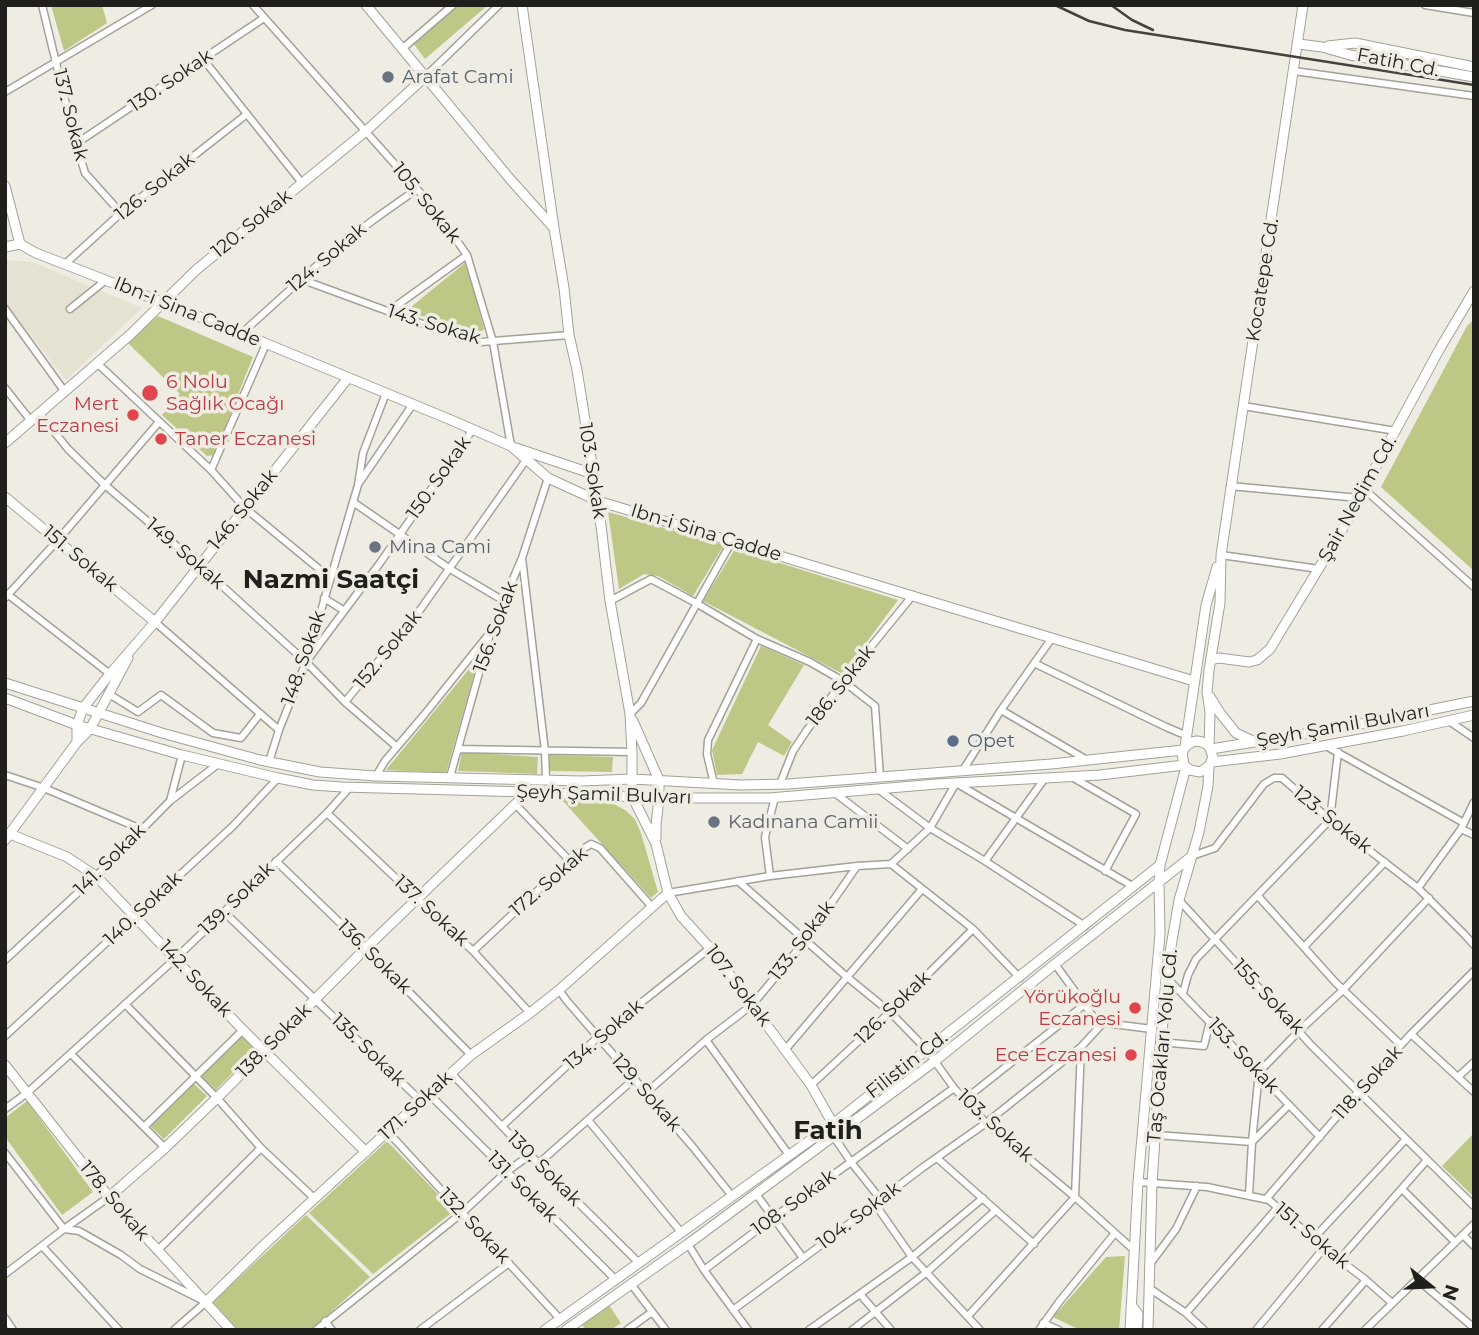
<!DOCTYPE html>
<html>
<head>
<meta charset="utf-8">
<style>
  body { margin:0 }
  #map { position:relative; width:1479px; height:1335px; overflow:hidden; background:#efede3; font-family:Montserrat,sans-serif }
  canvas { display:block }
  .frame { position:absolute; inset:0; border:7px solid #201f1c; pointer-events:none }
  .north { position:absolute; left:1395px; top:1251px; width:70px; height:70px; -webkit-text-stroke:5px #efede3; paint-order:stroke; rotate:108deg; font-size:19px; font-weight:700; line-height:28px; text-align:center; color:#201f1c }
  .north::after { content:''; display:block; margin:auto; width:24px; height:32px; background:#201f1c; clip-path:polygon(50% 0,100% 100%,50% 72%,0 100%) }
</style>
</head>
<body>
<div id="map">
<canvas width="1479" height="1335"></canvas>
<div class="frame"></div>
<div class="north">N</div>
</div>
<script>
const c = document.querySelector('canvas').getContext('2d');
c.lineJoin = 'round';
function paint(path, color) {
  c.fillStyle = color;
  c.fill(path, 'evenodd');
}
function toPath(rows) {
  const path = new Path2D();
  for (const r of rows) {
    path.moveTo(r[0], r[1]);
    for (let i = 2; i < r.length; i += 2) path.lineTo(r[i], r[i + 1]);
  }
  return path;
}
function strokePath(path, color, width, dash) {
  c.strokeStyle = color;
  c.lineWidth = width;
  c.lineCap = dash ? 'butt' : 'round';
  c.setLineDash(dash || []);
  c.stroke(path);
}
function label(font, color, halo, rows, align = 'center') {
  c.font = font + ' Montserrat,sans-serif';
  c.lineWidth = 7;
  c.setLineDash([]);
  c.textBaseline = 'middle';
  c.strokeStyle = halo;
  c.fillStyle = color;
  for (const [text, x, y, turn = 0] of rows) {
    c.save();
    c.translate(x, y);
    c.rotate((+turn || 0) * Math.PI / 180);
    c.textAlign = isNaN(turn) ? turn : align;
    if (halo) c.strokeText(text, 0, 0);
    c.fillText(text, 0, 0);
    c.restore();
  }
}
const built = toPath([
  [5,260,32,262,142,308,66,380,5,303]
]);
const green = toPath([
  [51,5,102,5,107,23,64,51],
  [454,5,488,5,425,59,413,43],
  [466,262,484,329,480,334,406,311],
  [158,316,253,357,214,455,207,456,162,415,180,394,127,342],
  [1474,319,1474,571,1381,487,1467,326],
  [608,512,724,545,693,596,658,576,644,574,619,589],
  [735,549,898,600,843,674,703,601],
  [761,646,804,665,768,725,792,742,784,756,758,742,742,774,717,775,712,750],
  [479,657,446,773,386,770],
  [462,752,538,757,537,774,458,771],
  [550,755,613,757,612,772,550,771],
  [561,799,612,803,625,810,635,819,641,833,658,892,651,898],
  [242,1035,256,1049,216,1090,202,1076],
  [193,1083,207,1096,164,1139,150,1126],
  [27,1101,93,1192,62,1215,5,1137,5,1118],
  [1474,1133,1474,1197,1442,1166],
  [387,1141,454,1211,373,1274,309,1213],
  [306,1215,370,1277,311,1330,238,1330,213,1302],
  [1125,1256,1119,1330,1080,1330,1053,1317,1106,1257],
  [609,1305,621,1323,611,1330,586,1330,582,1325]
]);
const street = toPath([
  [42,5,73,133,85,173,121,213],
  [253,5,433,207,467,255,493,342,511,446],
  [1425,5,1474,13],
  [402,49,453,5],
  [203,59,302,183],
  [1294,71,1474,96],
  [425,77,499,5],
  [5,92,152,5],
  [77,143,264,18],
  [65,264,121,213,247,114],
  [303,280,420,323,481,342,569,335],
  [5,309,65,392],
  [70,309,106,280],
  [389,311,467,255],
  [242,333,334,250,376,218,417,189],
  [98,364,211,470,245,508,330,578],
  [5,388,31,421],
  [1243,406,1396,431],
  [40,414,68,449,105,485,199,565,306,662,345,702,397,747],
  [211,470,266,344],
  [359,483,413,404],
  [1230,486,1359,498],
  [1364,489,1474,587],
  [353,502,450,569,504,601],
  [1221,555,1319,569],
  [522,558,545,751,546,779],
  [6,593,110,674],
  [5,598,58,540,159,422],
  [324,598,343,610],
  [610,601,651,579,696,603,757,639,810,662,843,681,875,706,880,777],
  [155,622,279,730],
  [309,658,380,563,473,429],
  [1034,663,1166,727,1185,735],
  [109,694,138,712,161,695,213,733,241,738,260,714],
  [345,702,420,610,526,460],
  [1001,710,1087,760],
  [630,714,641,703,732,541],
  [1449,721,1474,738],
  [1326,746,1464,823],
  [458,749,632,752],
  [269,762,279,730,306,662,358,485,363,453,386,393],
  [963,770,1001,710,1052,638],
  [5,775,44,788,141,829],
  [376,776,385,761,424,715,488,635],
  [450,777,491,630,522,558,548,478],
  [1072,777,1136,814,1105,871],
  [714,784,707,754,708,740,757,639],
  [780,784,793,751,807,730,843,681,913,595],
  [878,789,930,828,985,861,1085,926],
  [835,793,908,849],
  [170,801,182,755],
  [516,805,570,861],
  [327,813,473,951,530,1013],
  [1461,829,1474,835],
  [1192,856,1215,848,1264,784,1274,778,1282,778,1330,820,1418,888,1464,934,1474,945],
  [276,861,366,948,471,1055],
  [985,861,1045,778],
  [891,864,973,929,1020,978],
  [770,876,857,866,891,864,930,828,956,783,1134,887],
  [738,881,847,977,890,1012,926,1049,954,1088,986,1123,1075,1197,1135,1251],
  [1418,888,1461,829,1474,802],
  [668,893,770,876,765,837,775,797],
  [1258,896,1335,982,1401,1045],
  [1179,900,1311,1045,1474,1206],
  [224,912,421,1101],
  [1304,947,1385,862],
  [473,951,581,850,591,844,600,848,652,907],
  [5,960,96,876,170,801,218,764],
  [1055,964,1097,1022,1152,1029],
  [1166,977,1320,1137],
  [559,990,567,1001,692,1146,732,1196],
  [1183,993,1188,975,1196,959,1330,820,1338,752],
  [125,1004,217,1098,261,1148,315,1199],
  [1411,1034,1474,1092],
  [5,1036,233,826,278,778],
  [706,1040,789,1155],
  [1160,1042,1204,1046,1210,1021],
  [785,1050,922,889],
  [71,1054,165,1148],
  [451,1073,520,1145,638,1262],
  [1458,1077,1474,1062],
  [811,1085,890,1012,973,929],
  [646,1093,706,1040,752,1005,806,940,857,866],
  [429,1094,615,1279],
  [964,1100,1084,1005],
  [5,1109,27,1093,175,959,327,813,350,787],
  [588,1120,681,1232],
  [502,1126,598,1037,710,948],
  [144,1127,243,1030],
  [388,1132,560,1319],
  [1156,1135,1252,1142],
  [834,1137,851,1162,881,1200],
  [1252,1142,1289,1105],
  [5,1153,64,1229,79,1231,121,1255,140,1269,206,1302,174,1330],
  [937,1158,1034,1244],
  [538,1164,634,1079],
  [1138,1182,1207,1187,1269,1200,1324,1248,1366,1280,1392,1303],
  [1402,1189,1455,1242],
  [756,1194,803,1258],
  [1249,1195,1252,1142,1259,1072,1299,1031,1343,990,1429,898],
  [1266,1199,1358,1092,1411,1034,1474,971],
  [875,1204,912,1257,980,1330],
  [1463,1235,1474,1246],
  [1313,1239,1406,1139],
  [688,1244,704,1270,748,1330],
  [42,1246,119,1330],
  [157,1251,261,1148],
  [1339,1260,1427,1160],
  [1150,1264,1176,1229,1197,1186],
  [704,1270,773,1218,954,1088],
  [5,1274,64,1229,109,1197],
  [1417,1279,1474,1328],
  [631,1284,666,1330],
  [1149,1288,1186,1313,1204,1330],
  [860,1294,891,1330],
  [733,1310,821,1245,922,1168,986,1123,1081,1047,1103,1023],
  [1186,1313,1278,1207],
  [968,1316,1075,1197,1081,1047],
  [5,1318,13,1330],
  [325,1321,332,1330],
  [1043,1323,1059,1330],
  [316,1330,462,1213,506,1172,530,1155],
  [420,1330,509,1263],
  [627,1330,652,1312],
  [809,1330,912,1257,983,1198],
  [852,1330,927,1272,996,1210],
  [1039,1330,1059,1302,1115,1233],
  [1256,1330,1324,1248],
  [1322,1330,1366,1280],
  [1365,1330,1474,1224]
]);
const secondary = toPath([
  [366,5,510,179,553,227],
  [522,5,554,228,564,288,569,335,577,370,598,501,610,601,630,714,632,752,632,796,656,844,668,893,681,916,710,948,811,1085,833,1124,834,1137],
  [1299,44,1322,47,1350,55,1474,77],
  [1328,46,1355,43,1474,67],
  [5,186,20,244],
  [5,247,20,244,36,253,231,329,451,420,511,446,548,478,598,501,1194,681],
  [5,443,131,334,196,270,366,131,425,77],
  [516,448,593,474],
  [5,497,155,622],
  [1211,660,1219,658,1249,662,1257,660,1270,649,1339,535,1439,350,1474,291],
  [5,683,162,733,260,760,320,772,376,776,582,781,632,779,741,785,788,784,1051,764,1183,750],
  [1210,697,1220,713,1236,733,1253,741],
  [5,698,77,725,182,755,278,778,313,785,342,787,528,792,659,798,769,798,937,784,1100,775,1184,765,1190,770,1200,772,1209,766],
  [633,721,659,780,659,798,656,825,656,838],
  [77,742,77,725,83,708,110,674,155,622,348,378],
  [1185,747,1192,742,1197,741,1202,742,1209,746],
  [1211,749,1341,728,1474,701],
  [1212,762,1280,754,1403,731,1474,715],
  [1184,765,1182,753,1185,747,1206,605,1217,567],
  [10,834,67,857,96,876,243,1030,366,1152],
  [5,840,77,742,90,729,128,658],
  [5,1065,109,1197,231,1330],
  [109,1197,165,1148,217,1098,366,948,528,792],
  [206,1302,266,1243,471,1055,530,1013,559,990,668,893],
  [1132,1306,1138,1314,1137,1330],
  [545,1330,833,1124,1160,865],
  [566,1330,688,1244,935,1061,1055,964,1192,856],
  [1130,1330,1138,1182,1160,934,1159,883,1160,865,1186,767],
  [1148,1330,1152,1183,1166,976,1179,900,1199,832,1208,786,1209,766,1213,757,1209,746,1210,712,1207,692,1209,670,1220,603,1221,555,1303,5]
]);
const rail = toPath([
  [1055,5,1089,21,1125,30,1474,85],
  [1111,5,1132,20,1153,30]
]);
const markers = [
  [388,77,7,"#6b7280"],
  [150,393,9,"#e0444e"],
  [133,415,7,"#e0444e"],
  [161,439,7,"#e0444e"],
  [375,547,7,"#6b7280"],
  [953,741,7,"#5c6f8a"],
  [714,822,7,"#6b7280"],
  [1135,1008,7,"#e0444e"],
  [1131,1055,7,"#e0444e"]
];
const streetNames = [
  ["Fatih Cd.",1398,63,11],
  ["130. Sokak",171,81,-34],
  ["137. Sokak",70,115,76],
  ["126. Sokak",155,187,-39],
  ["105. Sokak",426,203,51],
  ["120. Sokak",252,224,-39],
  ["124. Sokak",327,258,-40],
  ["Kocatepe Cd.",1263,280,-81],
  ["Ibn-i Sina Cadde",187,312,22],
  ["143. Sokak",434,325,17],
  ["103. Sokak",592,471,81],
  ["150. Sokak",439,478,-55],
  ["Şair Nedim Cd.",1358,499,-61],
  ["146. Sokak",243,510,-51],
  ["Ibn-i Sina Cadde",706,533,17],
  ["149. Sokak",185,554,41],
  ["151. Sokak",80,559,40],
  ["156. Sokak",496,627,-70],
  ["152. Sokak",388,650,-51],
  ["148. Sokak",304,658,-71],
  ["186. Sokak",841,686,-52],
  ["Şeyh Şamil Bulvarı",1343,726,-10],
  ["Şeyh Şamil Bulvarı",604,795,2],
  ["123. Sokak",1332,820,39],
  ["141. Sokak",110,860,-45],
  ["172. Sokak",549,882,-41],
  ["139. Sokak",237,899,-44],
  ["140. Sokak",143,909,-43],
  ["137. Sokak",431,911,43],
  ["133. Sokak",802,941,-53],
  ["136. Sokak",374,957,45],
  ["142. Sokak",195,979,47],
  ["107. Sokak",738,986,53],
  ["155. Sokak",1268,997,47],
  ["126. Sokak",893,1008,-44],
  ["134. Sokak",604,1035,-41],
  ["138. Sokak",274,1041,-45],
  ["Taş Ocakları Yolu Cd.",1163,1046,-85],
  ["135. Sokak",368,1050,44],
  ["153. Sokak",1243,1056,47],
  ["Filistin Cd.",907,1065,-38],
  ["118. Sokak",1368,1083,-48],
  ["129. Sokak",646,1093,49],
  ["171. Sokak",416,1106,-43],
  ["103. Sokak",995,1126,43],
  ["130. Sokak",544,1169,45],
  ["131. Sokak",522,1187,45],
  ["178. Sokak",114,1201,50],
  ["108. Sokak",794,1203,-36],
  ["104. Sokak",859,1216,-37],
  ["132. Sokak",474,1226,47],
  ["151. Sokak",1312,1236,40]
];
const worshipNames = [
  ["Arafat Cami",402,77],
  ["Mina Cami",389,547],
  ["Kadınana Camii",728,822]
];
const healthNames = [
  ["6 Nolu",166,382,"left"],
  ["Sağlık Ocağı",166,404,"left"],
  ["Mert",119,404],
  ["Eczanesi",119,426],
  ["Taner Eczanesi",175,439,"left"],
  ["Yörükoğlu",1121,997],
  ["Eczanesi",1121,1019],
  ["Ece Eczanesi",1117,1055]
];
const serviceNames = [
  ["Opet",967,741]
];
const districtNames = [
  ["Nazmi Saatçi",331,580],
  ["Fatih",828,1131]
];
paint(built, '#e6e2d1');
paint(green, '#bfc786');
strokePath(street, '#a3a198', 9);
strokePath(secondary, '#a3a198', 11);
strokePath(street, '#fff', 6);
strokePath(secondary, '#fff', 9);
strokePath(rail, '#44423e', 2.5);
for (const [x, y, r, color] of markers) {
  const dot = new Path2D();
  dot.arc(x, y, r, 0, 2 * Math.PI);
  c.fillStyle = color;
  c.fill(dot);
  strokePath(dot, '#efede3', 2.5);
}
label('19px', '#201f1c', '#efede3', streetNames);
label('19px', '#5b616d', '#efede3', worshipNames, 'left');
label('19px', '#be3a42', '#efede3', healthNames, 'right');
label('19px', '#4e5e75', '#efede3', serviceNames, 'left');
label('bold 26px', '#201f1c', '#efede3', districtNames);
</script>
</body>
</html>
